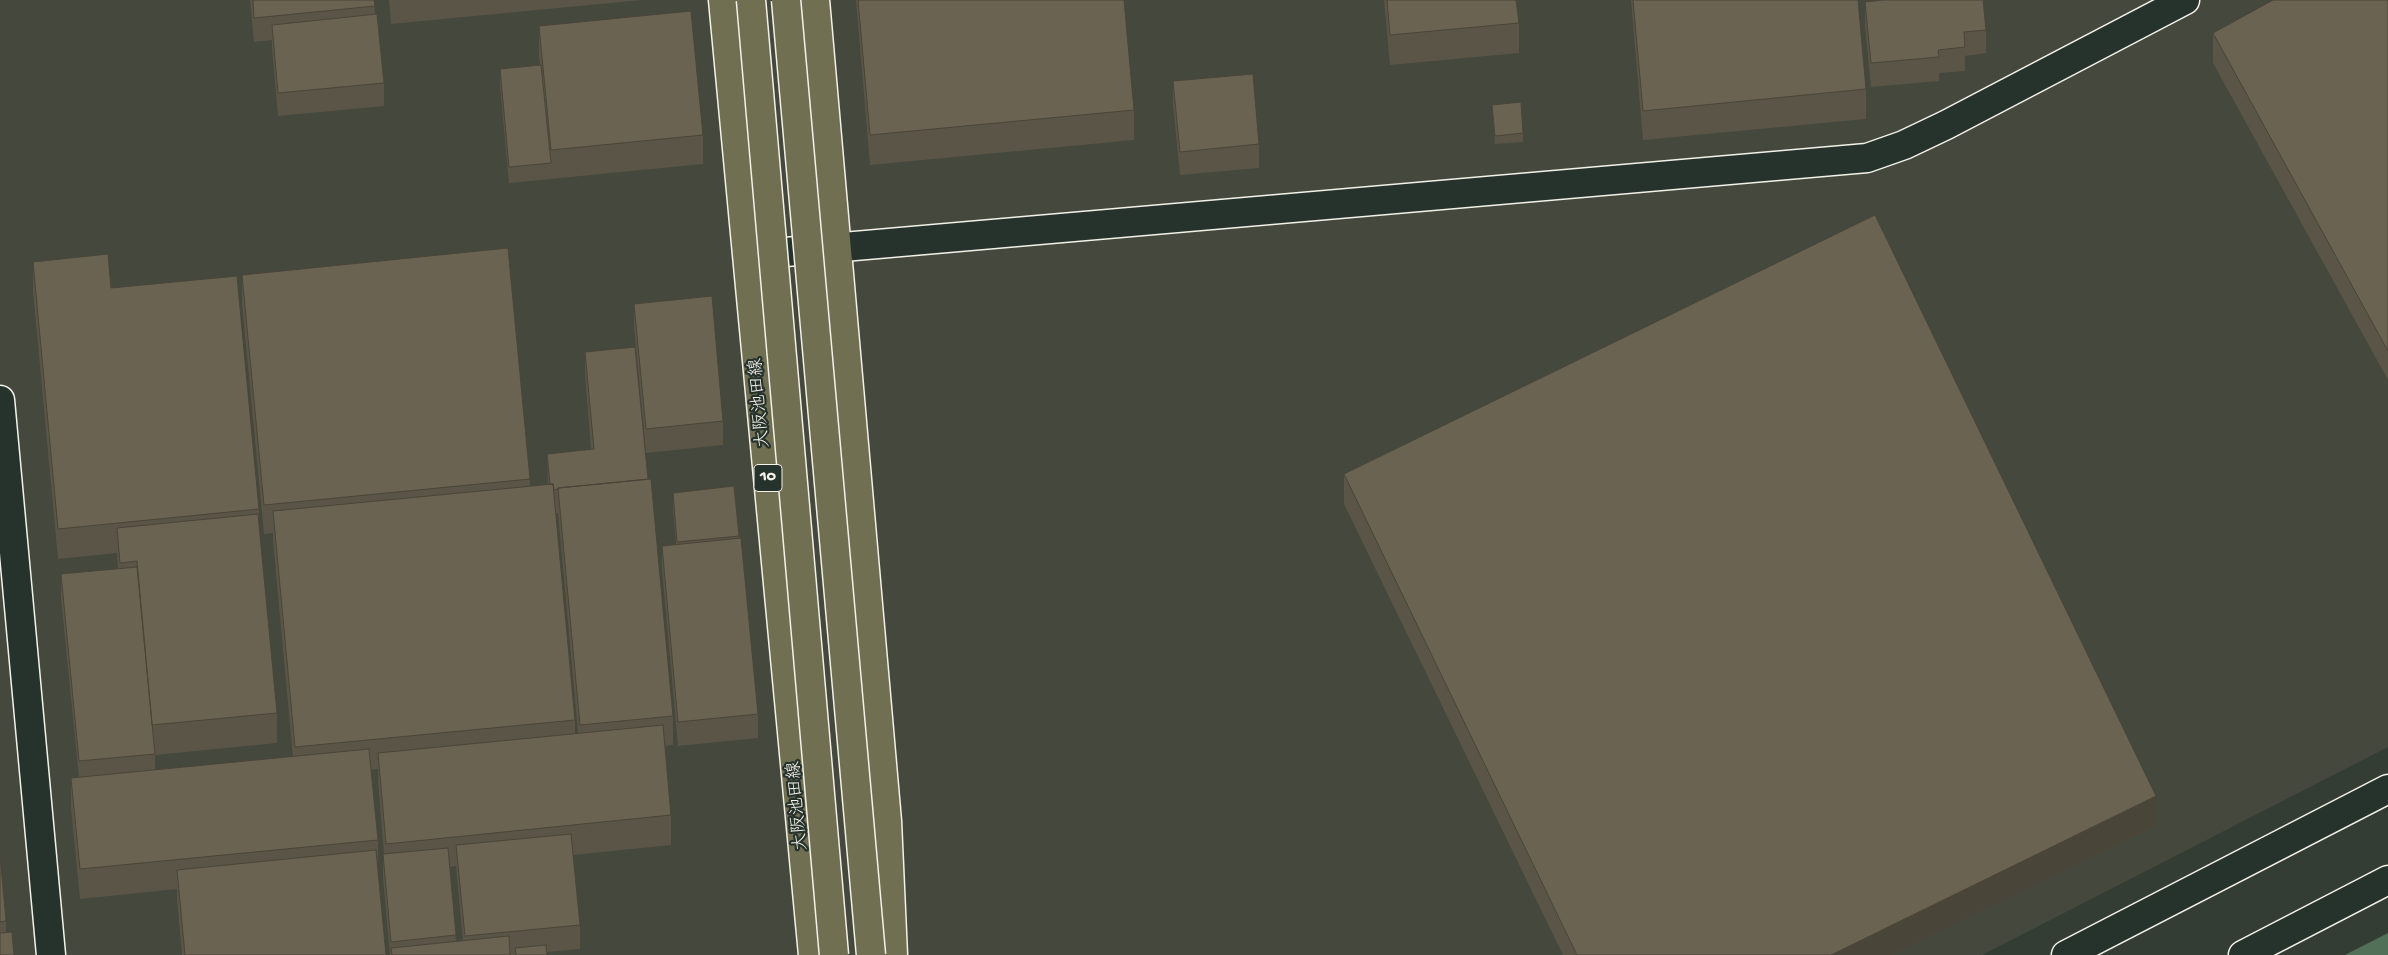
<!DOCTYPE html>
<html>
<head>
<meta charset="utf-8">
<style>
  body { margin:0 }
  canvas { display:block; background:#343d34 }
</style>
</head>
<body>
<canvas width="2388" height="955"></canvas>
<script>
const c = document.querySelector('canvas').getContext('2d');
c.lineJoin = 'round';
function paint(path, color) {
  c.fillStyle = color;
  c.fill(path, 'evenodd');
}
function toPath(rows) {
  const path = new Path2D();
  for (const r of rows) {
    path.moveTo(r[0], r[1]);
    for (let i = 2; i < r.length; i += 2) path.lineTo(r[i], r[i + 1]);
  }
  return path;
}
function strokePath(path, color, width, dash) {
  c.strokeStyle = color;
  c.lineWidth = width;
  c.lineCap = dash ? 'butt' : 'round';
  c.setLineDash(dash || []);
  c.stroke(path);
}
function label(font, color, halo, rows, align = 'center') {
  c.font = font + ' "Gochi Hand","Klee One",sans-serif';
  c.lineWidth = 4.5;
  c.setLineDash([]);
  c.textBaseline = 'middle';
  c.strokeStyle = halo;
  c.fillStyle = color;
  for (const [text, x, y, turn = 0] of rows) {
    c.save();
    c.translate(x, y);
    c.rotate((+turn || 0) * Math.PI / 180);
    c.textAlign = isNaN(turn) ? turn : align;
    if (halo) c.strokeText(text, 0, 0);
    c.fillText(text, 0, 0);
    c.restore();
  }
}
const built = toPath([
  [0,0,2388,0,2388,747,1982,955,0,955]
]);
const green = toPath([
  [2388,933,2388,955,2345,955]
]);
const minor = toPath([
  [751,255,1867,158,1904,145,1946,125,2185,0],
  [0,400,51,955],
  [2066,955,2388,789],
  [2243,955,2388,880]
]);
const major = toPath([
  [723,0,813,955],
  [815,0,887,821,893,955]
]);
const highwayBridge = toPath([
  [751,0,834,955],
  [786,0,871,955]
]);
const wall = toPath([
  [250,0,374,0,375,15,384,83,384,106,278,116,272,48,272,40,254,42],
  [389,0,642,0,391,24],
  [856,0,1124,0,1134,110,1134,140,870,165],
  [1384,0,1516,0,1519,23,1519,53,1390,65],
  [1631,0,1858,0,1866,89,1866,119,1643,140],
  [2388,0,2388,380,2213,63,2213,33],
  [1865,2,1986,30,1986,53,1965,56,1965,71,1939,73,1939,81,1871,87,1865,25],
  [539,26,703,135,703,164,509,183,500,86,500,69,540,65,539,55],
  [1173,81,1259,144,1259,168,1180,175,1173,105],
  [1492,105,1523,133,1523,142,1495,144],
  [33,262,111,288,259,509,259,524,277,713,277,743,155,755,155,770,293,757,273,541,273,533,264,534,242,304,242,275,530,479,530,486,548,485,547,454,591,449,585,375,585,352,648,479,673,716,673,745,665,746,671,815,671,845,573,855,580,925,580,949,547,952,547,955,390,955,383,878,383,854,384,854,378,782,378,769,371,770,378,840,378,869,386,955,182,955,177,899,177,889,80,899,71,808,71,778,79,778,61,598,61,574,118,569,117,553,58,559,33,291],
  [556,513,558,513,578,733,575,734,575,720],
  [456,866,463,941,456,942,450,867],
  [634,304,723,421,723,445,646,453,634,327],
  [1344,474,2156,826,1892,955,1563,955,1344,504],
  [734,486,758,714,758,738,678,746,662,569,662,546,676,544,673,509,673,493],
  [0,854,6,921,6,932,0,955]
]);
const shadedWall = toPath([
  [2156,796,2156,826,1892,955,1831,955]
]);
const building = toPath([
  [253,0,374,0,375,6,254,18,253,0],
  [858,0,1124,0,1134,110,870,135,858,0],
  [1387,0,1516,0,1519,23,1390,35,1387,0],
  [1633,0,1858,0,1866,89,1643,111,1633,0],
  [1882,0,1983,0,1986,30,1964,32,1965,47,1938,50,1939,57,1871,63,1865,2,1882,0],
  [2273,0,2388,0,2388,351,2213,33,2273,0],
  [691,11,703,135,551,150,539,26,691,11],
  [377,14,384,83,278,93,272,25,377,14],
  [541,65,551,163,509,167,500,69,541,65],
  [1253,74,1259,144,1180,152,1173,81,1253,74],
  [1521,102,1523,133,1495,136,1492,105,1521,102],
  [1875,215,2156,796,1831,955,1577,955,1344,474,1875,215],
  [508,248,530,479,264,505,242,275,508,248],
  [108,254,111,288,237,276,259,509,58,529,33,262,108,254],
  [712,296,723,421,646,429,634,304,712,296],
  [635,347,648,479,558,488,558,489,554,490,553,484,550,484,547,454,594,449,585,352,635,347],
  [651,479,673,716,580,725,558,488,651,479],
  [553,484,575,720,295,747,273,511,553,484],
  [734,486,739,536,677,542,673,493,734,486],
  [258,514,277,713,152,725,137,561,120,563,117,528,258,514],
  [741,538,758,714,678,722,662,546,741,538],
  [137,567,155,754,79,761,61,574,137,567],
  [663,725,671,815,386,844,378,753,663,725],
  [369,749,378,840,80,869,71,778,369,749],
  [571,834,580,925,465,936,456,845,571,834],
  [448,848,456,935,391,942,383,854,448,848],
  [376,850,386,955,185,955,177,870,376,850],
  [0,854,6,921,0,922,0,854],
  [12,932,14,955,0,955,0,933,12,932],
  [509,936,510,955,392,955,391,948,509,936],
  [546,945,547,955,516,955,515,948,546,945]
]);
const shields = [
  [768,478,28]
];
const shieldNames = [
  ["10",768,478]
];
const streetNames = [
  ["大阪池田線",761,403,-95],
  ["大阪池田線",799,806,-95]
];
paint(built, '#44483d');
paint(green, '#527058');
strokePath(minor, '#f4f1e8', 31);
strokePath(major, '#f4f1e8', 31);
strokePath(minor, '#26332d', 28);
strokePath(major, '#716f52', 28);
strokePath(highwayBridge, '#f4f1e8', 31, []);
strokePath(highwayBridge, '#716f52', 28);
paint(wall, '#5b5547');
paint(shadedWall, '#4a4539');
paint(building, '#6a6352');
strokePath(building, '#4a4539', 1);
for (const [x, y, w] of shields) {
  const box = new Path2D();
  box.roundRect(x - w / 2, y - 13.5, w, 27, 4);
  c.fillStyle = '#26332d';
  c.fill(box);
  strokePath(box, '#f4f1e8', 1);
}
label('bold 16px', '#f4f1e8', null, shieldNames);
label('18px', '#f4f1e8', '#26332d', streetNames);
</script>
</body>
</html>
